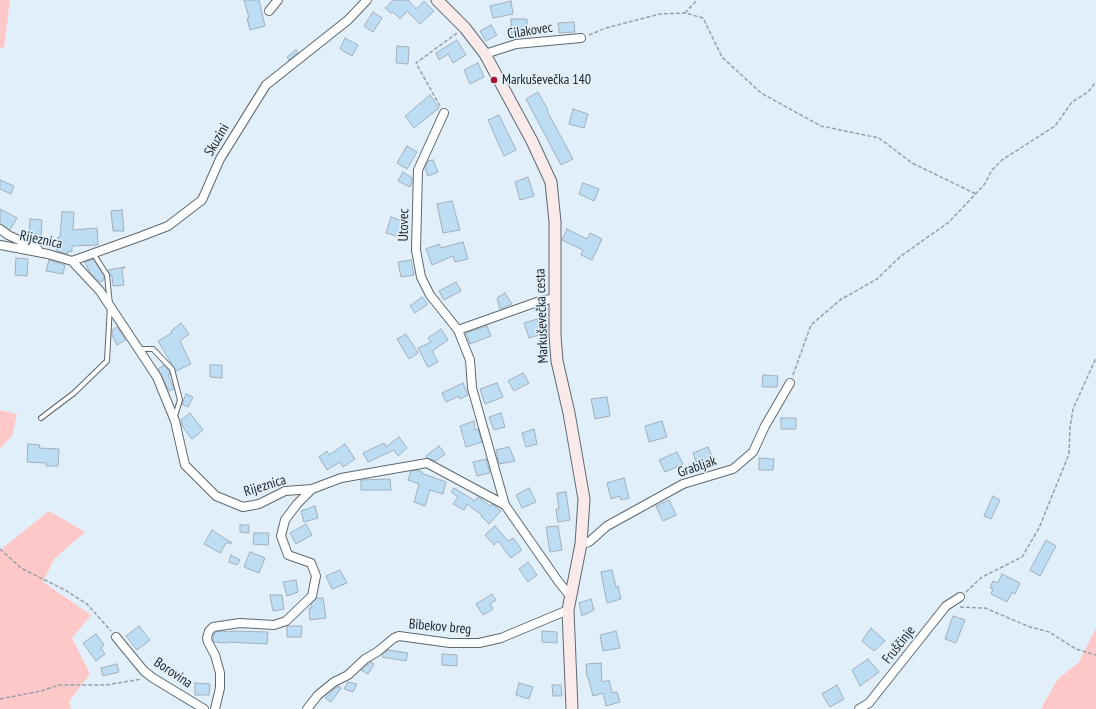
<!DOCTYPE html>
<html>
<head>
<meta charset="utf-8">
<style>
  body { margin:0 }
  canvas { display:block; background:#e1effa }
</style>
</head>
<body>
<canvas width="1096" height="709"></canvas>
<script>
const c = document.querySelector('canvas').getContext('2d');
c.lineJoin = 'round';
function paint(path, color) {
  c.fillStyle = color;
  c.fill(path, 'evenodd');
}
function toPath(rows) {
  const path = new Path2D();
  for (const r of rows) {
    path.moveTo(r[0], r[1]);
    for (let i = 2; i < r.length; i += 2) path.lineTo(r[i], r[i + 1]);
  }
  return path;
}
function strokePath(path, color, width, dash) {
  c.strokeStyle = color;
  c.lineWidth = width;
  c.lineCap = dash ? 'butt' : 'round';
  c.setLineDash(dash || []);
  c.stroke(path);
}
function label(font, color, halo, rows, align = 'center') {
  c.font = font + ' "PT Sans Narrow",sans-serif';
  c.lineWidth = 3;
  c.setLineDash([]);
  c.textBaseline = 'middle';
  c.strokeStyle = halo;
  c.fillStyle = color;
  for (const [text, x, y, turn = 0] of rows) {
    c.save();
    c.translate(x, y);
    c.rotate((+turn || 0) * Math.PI / 180);
    c.textAlign = isNaN(turn) ? turn : align;
    if (halo) c.strokeText(text, 0, 0);
    c.fillText(text, 0, 0);
    c.restore();
  }
}
const green = toPath([
  [0,0,10,0,4,48,0,48],
  [0,410,17,414,12,436,0,448],
  [49,511,85,532,54,559,43,582,91,615,72,638,90,674,69,701,71,709,0,709,0,550],
  [1096,628,1096,709,1041,709,1057,680,1079,662]
]);
const building = toPath([
  [244,0,259,0,265,26,250,30,247,18,249,18,244,0],
  [393,0,408,0,416,9,424,1,434,11,420,24,407,11,400,19,393,12,391,13,385,8,393,0],
  [511,1,513,14,493,18,490,6,511,1],
  [373,12,382,18,373,32,364,26,373,12],
  [511,19,527,19,527,36,511,36,511,19],
  [574,22,575,32,559,33,558,23,574,22],
  [491,25,497,35,486,41,480,31,491,25],
  [345,38,358,45,352,56,340,49,345,38],
  [457,40,466,55,453,63,448,54,439,60,436,53,457,40],
  [397,46,409,47,408,64,396,63,397,46],
  [296,50,298,53,289,60,287,57,296,50],
  [478,63,484,77,470,84,464,70,478,63],
  [538,92,548,110,547,111,573,159,561,165,526,99,538,92],
  [430,95,439,108,414,128,405,116,430,95],
  [573,109,588,114,584,128,569,124,573,109],
  [499,115,516,150,504,156,488,120,499,115],
  [407,146,417,152,407,169,397,163,407,146],
  [433,160,438,172,428,176,425,168,428,161,433,160],
  [403,172,412,178,412,183,410,187,398,181,403,172],
  [528,177,534,196,520,200,515,182,528,177],
  [0,180,14,186,11,194,0,189,0,180],
  [583,183,599,189,594,201,579,194,583,183],
  [452,201,460,230,443,233,437,204,452,201],
  [0,209,17,218,10,230,0,224,0,209],
  [122,210,124,231,113,231,111,211,122,210],
  [62,212,74,212,73,230,97,228,98,245,72,246,72,252,68,251,68,254,56,251,58,237,60,237,62,212],
  [391,217,405,222,400,237,386,233,391,217],
  [30,219,42,220,41,237,29,237,30,219],
  [567,229,587,239,590,233,602,239,592,260,581,255,583,250,562,240,567,229],
  [463,242,468,259,455,262,453,256,432,265,426,249,439,244,441,248,463,242],
  [16,258,28,259,27,276,15,275,16,258],
  [93,259,104,276,104,280,100,282,90,273,85,262,93,259],
  [49,260,65,265,63,274,46,271,49,260],
  [411,260,414,275,401,277,398,262,411,260],
  [125,267,122,270,124,285,113,286,112,276,111,276,108,270,125,267],
  [456,282,461,291,444,300,439,291,456,282],
  [505,293,512,304,500,309,497,298,505,293],
  [422,297,428,304,415,313,410,306,422,297],
  [537,319,542,334,529,338,524,323,537,319],
  [181,323,189,334,180,341,191,364,176,371,158,341,172,333,171,331,181,323],
  [487,326,491,336,470,344,466,333,487,326],
  [117,327,126,340,117,345,112,335,112,330,117,327],
  [441,329,448,340,432,351,438,362,428,367,418,348,431,342,428,338,441,329],
  [406,334,418,353,409,359,397,339,406,334],
  [164,365,169,371,170,374,168,375,174,389,169,391,158,369,164,365],
  [210,365,222,365,222,378,210,377,210,365],
  [523,373,529,383,514,391,508,381,523,373],
  [763,375,778,376,777,387,762,387,763,375],
  [463,383,468,395,460,399,459,396,446,402,442,393,463,383],
  [497,383,503,397,485,404,480,389,497,383],
  [186,394,193,397,188,407,182,404,186,394],
  [607,397,610,416,595,419,591,399,607,397],
  [190,413,203,430,192,439,182,426,181,420,190,413],
  [501,413,505,427,494,430,489,417,501,413],
  [781,418,796,418,796,429,781,429,781,418],
  [474,421,475,430,478,429,482,442,466,447,460,426,474,421],
  [662,421,667,437,649,442,645,426,662,421],
  [534,429,537,444,526,447,522,433,534,429],
  [399,437,407,448,398,456,394,450,368,462,363,453,384,443,386,447,399,437],
  [28,444,40,445,39,448,59,449,58,466,46,466,46,463,27,462,28,444],
  [345,444,355,459,343,467,340,462,327,470,319,457,327,451,329,455,345,444],
  [439,446,445,454,436,461,427,458,426,456,439,446],
  [509,447,515,461,499,464,496,450,509,447],
  [708,447,714,461,698,467,693,453,708,447],
  [677,452,683,464,665,472,659,460,677,452],
  [759,458,774,459,773,470,759,470,759,458],
  [486,459,490,473,477,476,473,462,486,459],
  [418,470,422,472,421,473,446,482,443,494,430,490,425,506,414,502,419,484,408,480,411,471,418,470],
  [624,478,629,498,621,500,620,496,611,499,607,483,624,478],
  [390,479,391,490,361,490,361,480,390,479],
  [454,488,475,501,478,497,490,506,492,504,495,506,501,511,489,524,481,516,482,515,467,504,464,510,453,504,458,497,451,492,454,488],
  [529,488,536,502,522,508,516,495,529,488],
  [566,492,570,520,558,522,556,509,559,509,557,493,566,492],
  [993,496,1000,500,991,519,984,516,993,496],
  [669,500,676,515,663,521,656,506,669,500],
  [315,506,318,518,304,522,301,511,315,506],
  [306,524,312,535,296,544,290,533,306,524],
  [240,525,249,525,249,533,240,532,240,525],
  [495,526,508,541,513,538,522,550,511,558,498,541,494,545,485,535,495,526],
  [558,526,562,550,550,552,546,527,558,526],
  [212,530,232,543,226,543,220,553,204,544,212,530],
  [254,533,269,533,268,545,253,544,254,533],
  [1046,540,1056,546,1040,576,1030,570,1046,540],
  [250,552,265,558,259,573,244,567,250,552],
  [231,555,240,560,237,565,229,562,231,555],
  [528,562,537,575,528,582,519,569,528,562],
  [340,570,347,583,332,589,326,576,340,570],
  [612,570,616,587,618,586,621,599,607,603,601,572,612,570],
  [1002,574,1020,583,1015,594,1012,592,1007,602,991,594,993,589,990,588,993,581,998,583,1002,574],
  [296,580,298,592,287,596,283,582,296,580],
  [492,594,496,600,490,604,493,609,483,615,476,604,492,594],
  [270,595,282,595,284,609,273,611,270,595],
  [317,598,323,598,326,618,310,620,309,608,312,608,311,604,317,598],
  [591,599,594,610,582,616,579,603,591,599],
  [953,616,965,620,956,643,945,639,953,616],
  [139,626,150,640,137,650,126,636,139,626],
  [287,626,302,626,301,637,287,637,287,626],
  [871,628,885,641,874,651,862,641,871,628],
  [221,631,230,632,230,631,268,632,267,644,228,642,228,643,214,642,213,640,214,634,216,632,221,631],
  [542,631,557,632,557,643,542,642,542,631],
  [616,631,620,648,603,651,600,635,616,631],
  [96,634,104,645,101,648,105,654,96,661,83,643,96,634],
  [388,650,408,653,406,661,382,657,383,654,388,650],
  [442,654,457,655,457,666,442,665,442,654],
  [868,659,879,672,860,686,852,670,868,659],
  [371,662,374,664,368,674,361,670,371,662],
  [601,663,602,682,609,680,612,693,617,692,620,702,606,706,603,693,593,696,588,677,587,677,586,664,601,663],
  [117,664,119,672,103,676,101,668,117,664],
  [348,682,357,684,353,692,344,689,348,682],
  [195,683,210,684,209,695,195,695,195,683],
  [519,683,533,687,529,699,516,695,519,683],
  [552,685,561,685,562,696,553,696,552,685],
  [837,685,844,699,830,707,822,694,837,685],
  [338,686,341,688,331,702,325,698,338,686]
]);
const path = toPath([
  [685,13,697,0],
  [589,35,606,28,660,14,685,13,703,18,722,57,761,93,821,126,879,138,912,163,976,194],
  [440,106,416,63,457,33],
  [793,375,811,325,840,300,877,279,901,256,949,222,984,185,992,170,1002,160,1055,126,1072,102,1088,92,1096,82],
  [0,549,21,568,65,590,87,604,111,631],
  [966,592,982,577,1022,557,1039,528,1069,454,1070,428,1073,409,1096,358],
  [960,607,985,608,1030,627,1049,632,1076,649,1096,655],
  [0,699,41,691,59,685,106,685,142,679]
]);
const lane = toPath([
  [139,349,153,349,172,369,180,400,175,416],
  [41,418,74,393,107,361,110,305,107,275,93,253]
]);
const street = toPath([
  [269,11,278,0],
  [485,54,516,44,581,38],
  [444,113,418,170,416,250,421,277,430,295,458,330,470,360,472,388,505,505],
  [0,229,8,235,38,249],
  [0,245,48,254,72,261,100,291,157,377,175,421,185,465,216,496,243,507,259,504,285,491,312,489,341,478,427,463,505,505,558,581,570,596],
  [72,261,142,236,168,226,202,200,220,159,266,85,348,20,367,0],
  [458,330,537,302,555,298],
  [581,544,589,542,607,526,683,484,733,469,753,452,765,426,790,383],
  [116,637,144,671,153,678,204,709],
  [215,709,220,688,220,673,215,655,208,642,207,638,209,631,213,627,240,623,274,625,286,621,312,596,316,576,311,563,288,555,281,536,285,520,297,504,312,489],
  [307,709,318,695,334,682,348,675,365,659,377,652,394,638,399,636,450,643,479,643,501,638,568,610],
  [859,709,869,703,946,606,960,597]
]);
const secondary = toPath([
  [437,0,465,28,485,54,532,141,551,182,555,222,555,335,557,361,569,413,584,499,581,544,568,610,572,709]
]);
const markers = [
  [494,80,4,"#a81034"]
];
const streetNames = [
  ["Cilakovec",530,31,-9],
  ["Skuzini",217,140,-60],
  ["Utovec",404,225,-89],
  ["Rijeznica",41,240,12],
  ["Markuševečka cesta",542,316,-92],
  ["Grabljak",697,467,-19],
  ["Rijeznica",265,486,-17],
  ["Bibekov breg",440,627,5],
  ["Fruščinje",899,645,-52],
  ["Borovina",173,673,34]
];
const poiNames = [
  ["Markuševečka 140",502,80]
];
paint(green, '#fec8c9');
paint(building, '#bdddf4');
strokePath(building, '#a2afb9', 1);
strokePath(lane, '#5d6972', 6);
strokePath(street, '#5d6972', 10);
strokePath(secondary, '#5d6972', 13);
strokePath(path, '#96a0a9', 1.5, [4, 2]);
strokePath(lane, '#fff', 4);
strokePath(street, '#fff', 8);
strokePath(secondary, '#fbeaea', 11);
for (const [x, y, r, color] of markers) {
  const dot = new Path2D();
  dot.arc(x, y, r, 0, 2 * Math.PI);
  c.fillStyle = color;
  c.fill(dot);
  strokePath(dot, '#e1effa', 1.5);
}
label('14px', '#1d2226', '#e1effa', streetNames);
label('14px', '#1d2226', '#e1effa', poiNames, 'left');
</script>
</body>
</html>
